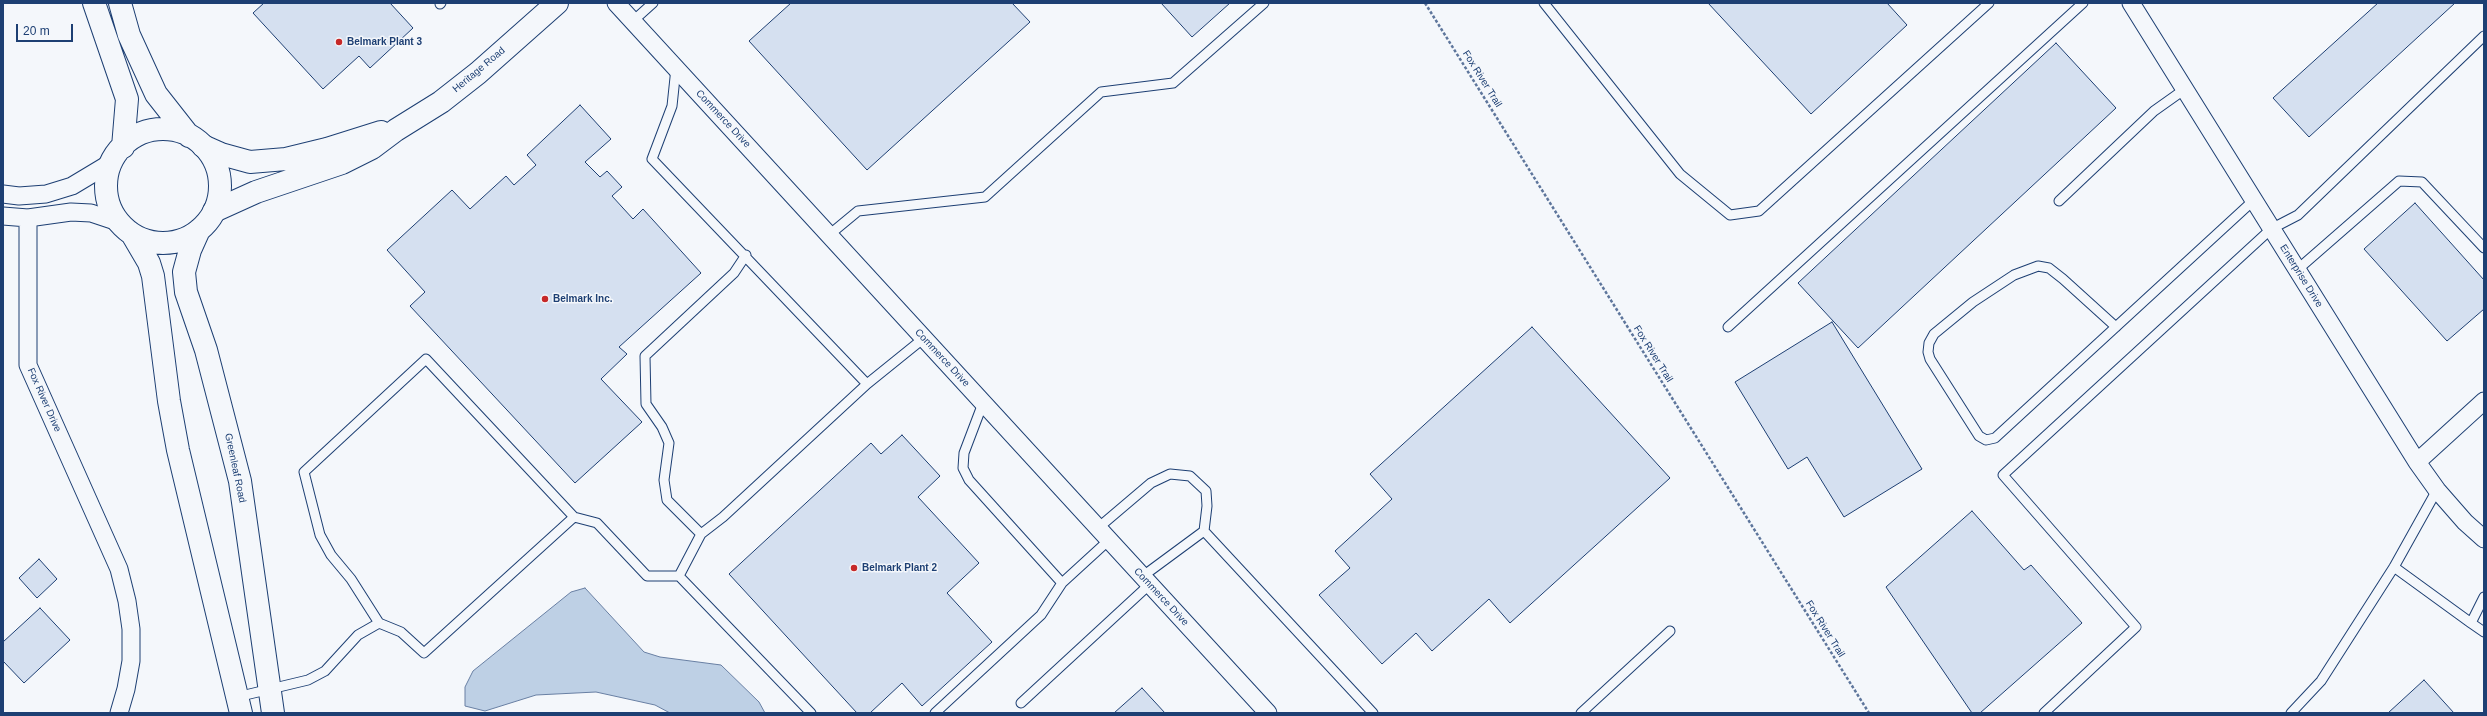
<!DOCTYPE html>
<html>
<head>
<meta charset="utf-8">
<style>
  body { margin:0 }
  #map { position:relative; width:2487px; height:716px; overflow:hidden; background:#f4f7fb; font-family:Helvetica,sans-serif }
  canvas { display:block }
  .frame { position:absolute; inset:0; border:4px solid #1d3f73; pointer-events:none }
  .scale { position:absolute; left:16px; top:24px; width:57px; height:18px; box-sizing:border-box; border:2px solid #1d3f73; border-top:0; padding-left:5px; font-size:12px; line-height:14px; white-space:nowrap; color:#1d3f73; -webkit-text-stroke:3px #f4f7fb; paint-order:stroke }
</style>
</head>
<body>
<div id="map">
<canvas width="2487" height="716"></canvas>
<div class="frame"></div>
<div class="scale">20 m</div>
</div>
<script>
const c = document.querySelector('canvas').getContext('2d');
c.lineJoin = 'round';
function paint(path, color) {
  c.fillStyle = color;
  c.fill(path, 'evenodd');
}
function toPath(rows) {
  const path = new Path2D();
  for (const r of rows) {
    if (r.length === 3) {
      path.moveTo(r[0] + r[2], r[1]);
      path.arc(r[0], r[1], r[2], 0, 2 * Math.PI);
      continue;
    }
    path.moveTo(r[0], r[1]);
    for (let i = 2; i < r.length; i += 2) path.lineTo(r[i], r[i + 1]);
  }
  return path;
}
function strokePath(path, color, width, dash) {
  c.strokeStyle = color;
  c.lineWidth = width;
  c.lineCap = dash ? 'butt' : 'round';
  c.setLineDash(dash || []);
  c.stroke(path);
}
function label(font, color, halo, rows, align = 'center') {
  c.font = font + ' Helvetica,sans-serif';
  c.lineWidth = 3;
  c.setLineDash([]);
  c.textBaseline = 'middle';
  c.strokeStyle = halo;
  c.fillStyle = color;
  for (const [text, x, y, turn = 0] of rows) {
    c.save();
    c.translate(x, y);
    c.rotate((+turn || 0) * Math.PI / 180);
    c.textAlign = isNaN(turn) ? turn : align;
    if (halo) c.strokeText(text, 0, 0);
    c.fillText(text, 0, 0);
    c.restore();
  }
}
const water = toPath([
  [585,588,644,652,660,657,721,665,759,702,765,713,670,713,655,705,596,692,536,695,485,711,465,706,465,687,473,671,571,592,585,588]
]);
const building = toPath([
  [264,3,390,3,413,28,370,68,359,56,323,89,253,13,264,3],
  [791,3,1012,3,1030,22,867,170,749,41,791,3],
  [1161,3,1230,3,1192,37,1161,3],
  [1708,3,1887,3,1907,25,1811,114,1708,3],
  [2378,3,2455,3,2309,137,2273,98,2378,3],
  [2056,43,2116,108,1858,348,1798,283,2056,43],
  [580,105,611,139,585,162,600,177,607,171,622,187,612,196,633,219,643,209,701,273,619,347,627,354,601,379,642,422,575,483,410,306,425,292,387,250,452,190,470,209,506,176,514,185,536,165,527,155,580,105],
  [2415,203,2484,280,2484,309,2447,341,2364,249,2415,203],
  [1832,322,1922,469,1844,517,1807,457,1788,469,1735,382,1832,322],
  [1532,327,1670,478,1510,623,1489,599,1432,651,1416,633,1382,664,1319,595,1350,568,1335,551,1392,499,1370,474,1532,327],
  [902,435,940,476,918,497,979,563,947,593,992,642,922,706,902,683,870,713,857,713,729,574,871,443,881,454,902,435],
  [1972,511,2024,570,2031,565,2082,623,1980,713,1972,713,1886,587,1972,511],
  [39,559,57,579,37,598,19,578,39,559],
  [40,608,70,640,24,683,3,661,3,642,40,608],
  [2424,680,2454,713,2388,713,2424,680],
  [1142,688,1165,713,1114,713,1142,688]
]);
const path = toPath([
  [1425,3,1869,713]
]);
const lane = toPath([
  [1544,3,1680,174,1730,215,1759,211,1989,3],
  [440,4,441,3],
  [633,21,653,3],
  [676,68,672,106,652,159,867,384],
  [2059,201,2154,111,2185,89],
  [829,235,858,211,985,197,1101,92,1173,83,1264,3],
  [746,255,734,273,645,356,646,404,662,427,669,443,664,480,667,500,701,534,723,517,867,384,924,338],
  [2297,270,2399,181,2422,182,2484,248],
  [1728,327,2083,3],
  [2116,327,2063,279,2049,268,2038,266,2014,275,1973,302,1934,334,1929,343,1928,352,1930,359,1979,436,1986,440,1995,438,2254,200],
  [983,403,964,453,963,468,969,480,1062,583],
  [1098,528,1151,483,1170,474,1190,476,1206,491,1207,506,1204,531],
  [701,534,679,576,811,713],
  [2394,567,2471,623,2484,597],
  [1143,576,1204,531,1373,713],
  [379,623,351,579,331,555,320,535,304,472,426,359,574,517],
  [2471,623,2484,632],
  [237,697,308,680,325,671,358,635,379,623,401,632,424,653,574,517,597,523,647,576,679,576],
  [1021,703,1150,584],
  [935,713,1041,615,1062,583,1109,540],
  [1581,713,1670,631],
  [2044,713,2136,627,2003,475,2271,229,2298,215,2484,36],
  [2291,713,2321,681,2394,567,2437,490]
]);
const street = toPath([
  [616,3,1268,713],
  [2131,3,2417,462,2437,490,2465,522,2484,539],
  [3,194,19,196,46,194,72,186,112,162],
  [3,216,28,218,71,212,91,213,121,223],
  [28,218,28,365,119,569,127,601,131,629,131,661,126,689,119,713],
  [2417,462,2484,401]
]);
const secondary = toPath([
  [203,146,221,154,250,162,286,159,327,149,381,132],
  [214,211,256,192,342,163,372,148,396,130,441,102,478,73,557,3]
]);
const primary = toPath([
  [94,3,127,99,123,147],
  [120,3,129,35,156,94,189,136],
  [163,186,57],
  [199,230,190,250,184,272,186,292,206,350,240,481,273,713],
  [132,234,149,263,153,276,169,401,178,450,241,713]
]);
const markers = [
  [339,42,4,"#c62828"],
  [545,299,4,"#c62828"],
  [854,568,4,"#c62828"]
];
const poiNames = [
  ["Belmark Plant 3",347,42],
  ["Belmark Inc.",553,299],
  ["Belmark Plant 2",862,568]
];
const streetNames = [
  ["Heritage Road",479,70,-40],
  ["Fox River Trail",1482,79,58],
  ["Commerce Drive",723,119,47],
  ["Enterprise Drive",2301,276,58],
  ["Fox River Trail",1653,354,58],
  ["Commerce Drive",942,358,47],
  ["Fox River Drive",44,400,66],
  ["Greenleaf Road",235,468,78],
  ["Commerce Drive",1161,597,47],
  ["Fox River Trail",1825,629,58]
];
paint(water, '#bed0e5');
strokePath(water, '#687fa3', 1);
paint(building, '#d5e0f0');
strokePath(building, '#1d3f73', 1);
strokePath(lane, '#1d3f73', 11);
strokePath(street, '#1d3f73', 19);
strokePath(secondary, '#1d3f73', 24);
strokePath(primary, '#1d3f73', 24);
strokePath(path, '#5e769c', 2.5, [3, 2]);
strokePath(lane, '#f4f7fb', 9);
strokePath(street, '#f4f7fb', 17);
strokePath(secondary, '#f4f7fb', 22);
strokePath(primary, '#f4f7fb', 22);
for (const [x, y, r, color] of markers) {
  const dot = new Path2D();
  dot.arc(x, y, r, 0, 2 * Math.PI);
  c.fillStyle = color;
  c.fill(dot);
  strokePath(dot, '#f4f7fb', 1.5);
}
label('bold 10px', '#1d3f73', '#f4f7fb', poiNames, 'left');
label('10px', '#1d3f73', '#f4f7fb', streetNames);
</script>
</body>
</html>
